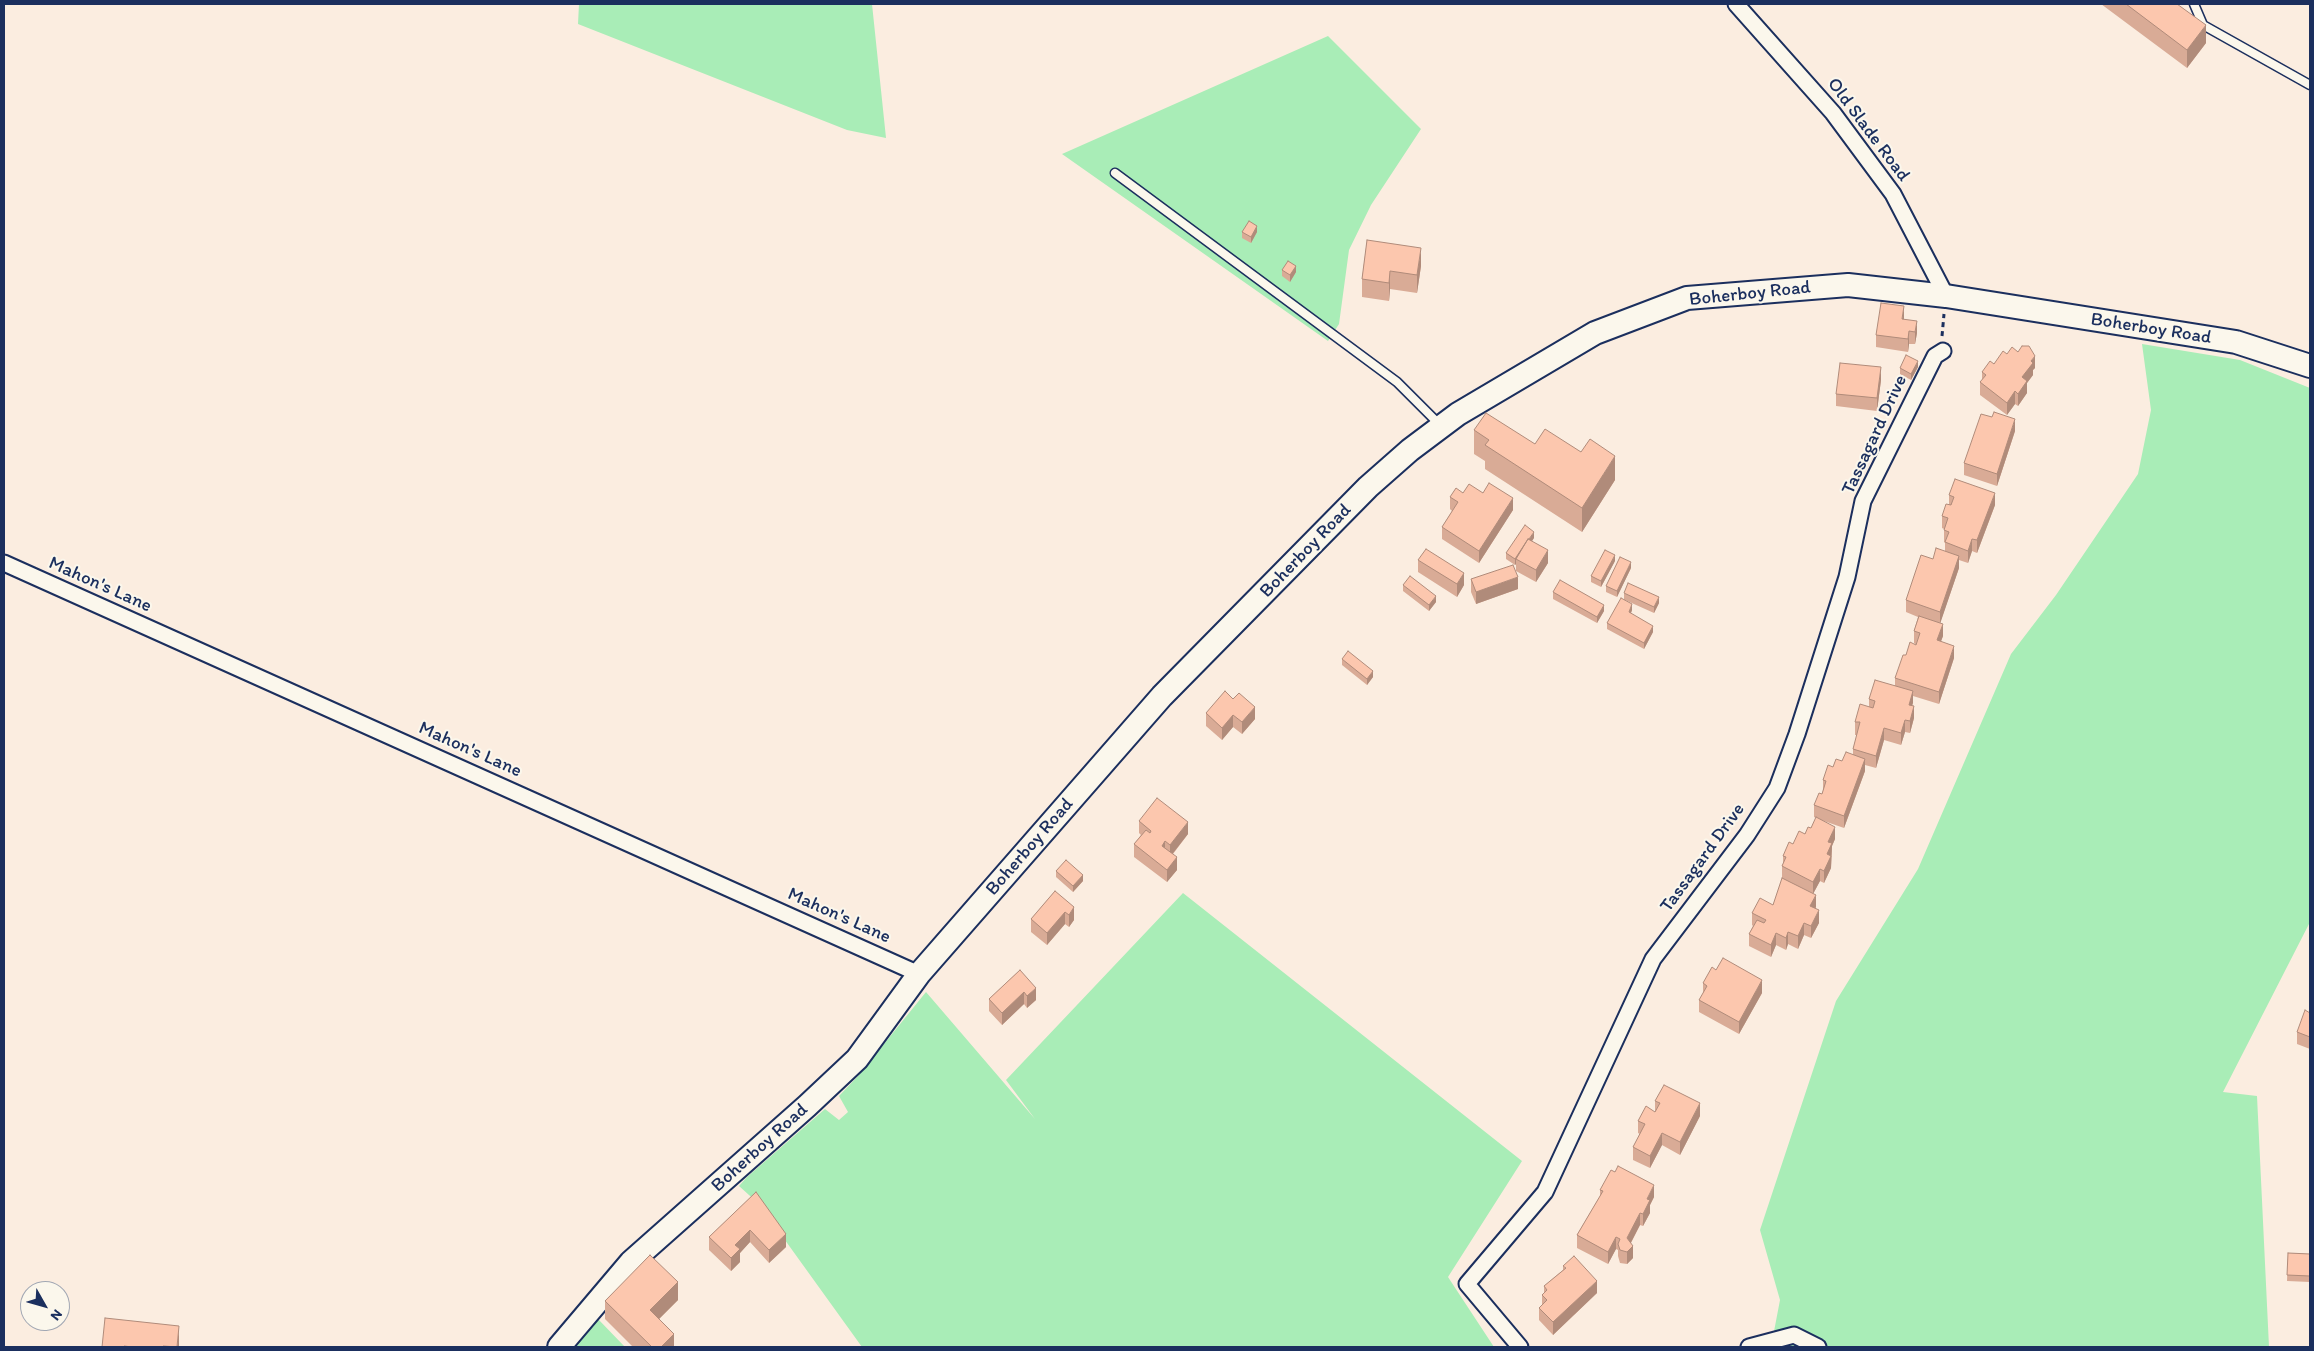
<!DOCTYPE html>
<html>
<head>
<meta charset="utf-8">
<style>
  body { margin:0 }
  #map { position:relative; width:2314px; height:1351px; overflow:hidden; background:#fbede0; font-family:Itim,sans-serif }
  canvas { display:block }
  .frame { position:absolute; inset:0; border:5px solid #1b2f5e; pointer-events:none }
  .north { position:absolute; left:20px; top:1281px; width:50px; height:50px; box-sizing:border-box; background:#fbf7ec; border:1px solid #a1a7b3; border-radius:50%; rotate:128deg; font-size:14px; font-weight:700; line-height:20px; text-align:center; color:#1b2f5e }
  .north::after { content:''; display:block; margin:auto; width:18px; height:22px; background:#1b2f5e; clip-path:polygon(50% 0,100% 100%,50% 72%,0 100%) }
</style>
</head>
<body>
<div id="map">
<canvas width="2314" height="1351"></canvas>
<div class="frame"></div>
<div class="north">N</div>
</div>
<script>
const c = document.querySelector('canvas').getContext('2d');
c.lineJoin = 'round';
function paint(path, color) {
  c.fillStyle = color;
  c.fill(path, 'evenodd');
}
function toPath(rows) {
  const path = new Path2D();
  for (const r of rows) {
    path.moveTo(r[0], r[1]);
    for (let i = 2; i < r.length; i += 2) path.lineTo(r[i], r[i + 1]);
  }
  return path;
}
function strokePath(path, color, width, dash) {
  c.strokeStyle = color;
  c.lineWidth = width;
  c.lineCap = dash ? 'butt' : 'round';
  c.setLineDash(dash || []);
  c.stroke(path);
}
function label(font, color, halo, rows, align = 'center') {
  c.font = font + ' Itim,sans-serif';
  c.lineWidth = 4;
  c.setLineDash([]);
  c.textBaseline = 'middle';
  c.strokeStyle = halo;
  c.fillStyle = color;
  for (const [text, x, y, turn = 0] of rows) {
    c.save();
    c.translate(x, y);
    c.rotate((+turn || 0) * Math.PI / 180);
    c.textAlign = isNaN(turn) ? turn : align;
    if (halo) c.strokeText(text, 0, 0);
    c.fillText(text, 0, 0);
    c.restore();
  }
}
const green = toPath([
  [579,4,872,4,886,138,847,130,578,24],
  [1328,36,1421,129,1371,205,1349,250,1339,324,1328,341,1062,154],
  [2142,344,2240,360,2310,388,2310,922,2223,1092,2257,1096,2269,1347,1771,1347,1780,1300,1760,1230,1836,1001,1918,869,2011,654,2056,595,2138,474,2151,410],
  [1183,893,1522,1161,1448,1277,1494,1347,862,1347,759,1204,739,1186,747,1177,825,1109,839,1120,848,1112,839,1096,858,1076,926,992,1035,1119,1006,1080],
  [598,1319,625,1347,574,1347]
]);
const path = toPath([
  [1942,336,1944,314]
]);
const lane = toPath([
  [2194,4,2203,25,2310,85],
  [1115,173,1397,382,1439,424]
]);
const street = toPath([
  [1736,4,1833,113,1893,194,1946,296],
  [4,563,919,974],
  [1520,1347,1467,1284,1545,1192,1653,959,1747,835,1777,788,1797,734,1847,577,1863,501,1935,356,1943,351],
  [1749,1347,1794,1335,1818,1347]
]);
const secondary = toPath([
  [559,1347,631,1262,807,1106,857,1059,919,974,1162,696,1368,487,1410,450,1458,414,1595,333,1687,298,1848,285,1946,296,2236,342,2310,366]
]);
const wall = toPath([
  [2101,4,2177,4,2206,43,2187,68],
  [1242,232,1257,232,1251,243,1242,238],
  [1367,240,1421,266,1417,293,1390,289,1389,301,1362,297,1362,279],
  [1282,270,1296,272,1290,282,1282,276],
  [1904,319,1917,333,1915,344,1909,344,1908,352,1876,347,1876,335],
  [2007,354,2035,368,2033,370,2033,375,2027,383,2027,393,2018,406,2015,404,2007,415,1980,395,1980,382,1982,380,1982,372],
  [1918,367,1911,380,1900,374,1900,368],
  [1881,380,1877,411,1836,406,1836,394],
  [1992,417,2015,431,1997,486,1964,475,1964,463],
  [1474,430,1535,444,1615,480,1582,532,1485,469,1485,461,1474,454],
  [1463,493,1483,493,1513,510,1479,563,1442,539,1442,527,1452,511,1450,509,1450,497],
  [1949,495,1995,505,1977,553,1972,551,1968,563,1959,560,1959,568,1940,623,1943,636,1941,641,1954,658,1939,704,1913,696,1912,705,1914,718,1910,733,1905,732,1901,745,1884,740,1876,768,1865,765,1865,771,1844,828,1821,820,1835,839,1832,846,1831,868,1824,883,1820,881,1813,894,1816,907,1815,909,1819,923,1811,938,1804,935,1798,949,1788,944,1786,950,1776,945,1771,957,1749,946,1749,934,1753,926,1752,925,1752,913,1773,905,1782,879,1782,866,1783,864,1783,856,1793,844,1811,828,1816,818,1814,817,1814,805,1822,794,1823,791,1823,780,1833,767,1853,754,1853,749,1857,735,1855,735,1855,722,1869,707,1869,699,1895,685,1895,678,1906,655,1916,645,1914,643,1914,631,1918,617,1906,612,1906,600,1933,559,1945,551,1945,543,1944,542,1944,529,1942,528,1942,516,1949,505],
  [1534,538,1532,541,1548,563,1536,582,1516,571,1516,564,1515,565,1506,559,1506,553],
  [1418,560,1464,585,1457,597,1418,572],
  [1615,561,1601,587,1591,582,1591,576],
  [1631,568,1617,597,1606,592,1606,586],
  [1471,579,1518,589,1476,604,1471,592],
  [1403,585,1436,602,1429,611,1403,591],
  [1553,592,1604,611,1597,623,1553,599],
  [1624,593,1659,603,1654,613,1625,600,1632,610,1631,613,1653,632,1644,649,1607,629,1607,623,1624,599],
  [1342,659,1373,677,1367,685,1342,665],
  [1233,699,1255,719,1242,734,1233,727,1222,740,1206,726,1206,713],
  [1139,821,1188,834,1173,854,1177,870,1167,882,1134,857,1134,844,1141,835,1139,833],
  [1056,871,1083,881,1073,892,1056,877],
  [1055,891,1074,920,1069,927,1065,924,1047,945,1031,932,1031,919],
  [1020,970,1036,1000,1027,1008,1024,1004,1002,1025,989,1011,989,999],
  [1703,983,1762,993,1739,1034,1699,1012,1699,1000,1703,994],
  [2310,1013,2310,1049,2297,1044,2297,1032],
  [1655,1101,1700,1116,1680,1155,1662,1145,1650,1168,1633,1160,1633,1147,1640,1134,1638,1133,1638,1121,1655,1112],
  [1600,1190,1654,1197,1650,1205,1650,1213,1643,1226,1640,1225,1631,1243,1633,1258,1627,1264,1620,1263,1618,1256,1618,1250,1616,1249,1608,1264,1577,1248,1577,1235,1600,1196],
  [756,1192,786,1247,769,1263,750,1242,740,1253,740,1262,731,1271,709,1250,709,1237],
  [2288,1253,2310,1254,2310,1282,2287,1281],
  [1563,1266,1597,1293,1553,1335,1539,1320,1539,1308,1542,1305,1542,1295,1544,1293,1544,1286,1563,1270],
  [678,1300,659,1319,674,1347,633,1347,605,1319,605,1301],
  [179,1345,179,1347,102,1347]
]);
const shadedWall = toPath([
  [2206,25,2206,43,2187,68,2187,50],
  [1257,226,1257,232,1251,243,1251,237],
  [1421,248,1421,266,1417,293,1417,275],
  [1296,266,1296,272,1290,282,1290,275],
  [1390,271,1390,289,1389,301,1389,283],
  [1904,306,1904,319,1902,331,1902,319],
  [1917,321,1917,333,1915,344,1915,332],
  [1909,331,1909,344,1908,352,1908,339],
  [2035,356,2035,368,2033,370,2033,375,2027,383,2027,393,2018,406,2018,394,2022,377,2031,361],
  [1918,361,1918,367,1911,380,1911,374],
  [1881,367,1881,380,1877,411,1877,398],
  [2015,391,2015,404,2007,415,2007,403],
  [2015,419,2015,431,1997,486,1997,474],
  [1615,456,1615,480,1582,532,1582,508],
  [1995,493,1995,505,1977,553,1977,540],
  [1513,498,1513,510,1479,563,1479,551],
  [1534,532,1534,538,1519,560,1516,559,1516,564,1515,565,1515,559],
  [1972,539,1972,551,1968,563,1968,551],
  [1548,550,1548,563,1536,582,1536,570],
  [1615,555,1615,561,1601,587,1601,581],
  [1959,556,1959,568,1940,624,1940,612],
  [1631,562,1631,568,1617,597,1617,591],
  [1464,573,1464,585,1457,597,1457,584],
  [1518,577,1518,589,1476,604,1476,592],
  [1436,596,1436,602,1429,611,1429,605],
  [1659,597,1659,603,1654,613,1654,607],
  [1632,604,1632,610,1629,618,1629,612],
  [1604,605,1604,611,1597,623,1597,617],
  [1943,624,1943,636,1937,652,1937,640],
  [1653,626,1653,632,1644,649,1644,643],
  [1954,646,1954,658,1939,704,1939,692],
  [1373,671,1373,677,1367,685,1367,679],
  [1913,691,1913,703,1909,717,1909,705],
  [1914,706,1914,718,1910,733,1910,721],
  [1255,707,1255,719,1242,734,1242,722],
  [1233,715,1233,727,1222,740,1222,728],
  [1905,720,1905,732,1901,745,1901,733],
  [1884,728,1884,740,1876,768,1876,756],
  [1865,759,1865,771,1844,828,1844,816],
  [1188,822,1188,834,1170,857,1170,845],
  [1835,827,1835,839,1832,846,1831,868,1824,883,1824,871,1828,842],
  [1165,841,1165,853,1162,846],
  [1177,857,1177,870,1167,882,1167,870],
  [1820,869,1820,881,1813,894,1813,882],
  [1083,875,1083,881,1073,892,1073,886],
  [1816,895,1816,907,1810,918,1810,906],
  [1074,907,1074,920,1069,927,1069,915],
  [1819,910,1819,923,1811,938,1811,926],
  [1065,912,1065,924,1047,945,1047,933],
  [1804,923,1804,935,1798,949,1798,936],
  [1788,932,1788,944,1786,950,1786,938],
  [1776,933,1776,945,1771,957,1771,945],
  [1762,980,1762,993,1739,1034,1739,1022],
  [1036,988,1036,1000,1027,1008,1027,996],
  [1024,992,1024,1004,1002,1025,1002,1013],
  [1700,1103,1700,1116,1680,1155,1680,1142],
  [1662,1133,1662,1145,1650,1168,1650,1156],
  [1654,1185,1654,1197,1650,1205,1650,1213,1643,1226,1643,1214,1647,1199],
  [1640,1213,1640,1225,1627,1250,1627,1238],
  [750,1230,750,1242,740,1253,740,1262,731,1271,731,1258,735,1245],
  [786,1234,786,1247,769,1263,769,1250],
  [1616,1237,1616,1249,1608,1264,1608,1252],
  [1633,1246,1633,1258,1627,1264,1627,1252],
  [1597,1281,1597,1293,1553,1335,1553,1322],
  [678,1282,678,1300,650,1328,650,1310],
  [179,1326,179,1347,177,1347],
  [674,1334,674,1347,661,1347]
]);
const building = toPath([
  [2126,4,2177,4,2206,25,2187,50,2126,4],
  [1249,221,1257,226,1251,237,1242,232,1249,221],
  [1367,240,1421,248,1417,275,1390,271,1389,283,1362,279,1367,240],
  [1288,261,1296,266,1290,275,1282,270,1288,261],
  [1881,303,1904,306,1902,319,1917,321,1915,332,1909,331,1908,339,1876,335,1881,303],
  [2022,346,2029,346,2035,356,2031,361,2033,363,2022,377,2027,381,2018,394,2015,391,2007,403,1980,382,1986,375,1982,372,1990,361,1994,364,2003,351,2007,354,2012,347,2018,352,2022,346],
  [1906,355,1918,361,1911,374,1900,368,1906,355],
  [1840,363,1881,367,1877,398,1836,394,1840,363],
  [1994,412,2015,419,1997,474,1964,463,1981,414,1992,417,1994,412],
  [1486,413,1535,444,1545,429,1581,452,1590,439,1615,456,1582,508,1485,445,1489,440,1474,430,1486,413],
  [1955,479,1995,493,1977,540,1972,539,1968,551,1945,542,1949,532,1944,530,1948,518,1942,516,1946,504,1951,505,1954,497,1949,495,1955,479],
  [1489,483,1513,498,1479,551,1442,527,1458,502,1450,497,1456,488,1463,493,1469,484,1483,493,1489,483],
  [1525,525,1534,532,1529,539,1528,539,1515,559,1506,553,1525,525],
  [1528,539,1548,550,1536,570,1516,559,1528,539],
  [1936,548,1959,556,1940,612,1906,600,1921,555,1933,559,1936,548],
  [1426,549,1464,573,1457,584,1418,560,1426,549],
  [1605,550,1615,555,1601,581,1591,576,1605,550],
  [1620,557,1631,562,1617,591,1606,586,1620,557],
  [1513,565,1518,577,1476,592,1471,579,1513,565],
  [1410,576,1436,596,1429,605,1403,585,1410,576],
  [1560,580,1604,605,1597,617,1553,592,1560,580],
  [1628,583,1659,597,1654,607,1624,593,1628,583],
  [1621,598,1632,604,1629,612,1653,626,1644,643,1607,623,1621,598],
  [1919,616,1943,624,1937,640,1954,646,1939,692,1895,678,1903,655,1906,655,1910,642,1916,645,1920,633,1914,631,1919,616],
  [1348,651,1373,671,1367,679,1342,659,1348,651],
  [1875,680,1913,691,1909,705,1914,706,1910,721,1905,720,1901,733,1884,728,1876,756,1853,749,1860,722,1855,722,1860,704,1873,708,1875,701,1869,699,1875,680],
  [1225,691,1233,699,1239,693,1255,707,1242,722,1233,715,1222,728,1206,713,1225,691],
  [1846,752,1865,759,1844,816,1814,805,1819,793,1822,794,1826,781,1823,780,1828,765,1833,767,1836,759,1842,761,1846,752],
  [1157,798,1188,822,1170,845,1165,841,1162,846,1177,857,1167,870,1134,844,1146,830,1150,833,1151,831,1139,821,1157,798],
  [1816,817,1835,827,1828,842,1832,843,1827,854,1831,856,1824,871,1820,869,1813,882,1782,866,1786,857,1783,856,1789,842,1793,844,1799,831,1805,834,1808,827,1811,828,1816,817],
  [1066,860,1083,875,1073,886,1056,871,1066,860],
  [1782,878,1816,895,1810,906,1819,910,1811,926,1804,923,1798,936,1788,932,1786,938,1776,933,1771,945,1749,934,1757,920,1764,923,1766,920,1752,913,1760,898,1773,905,1782,878],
  [1055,891,1074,907,1069,915,1065,912,1047,933,1031,919,1055,891],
  [1723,958,1762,980,1739,1022,1699,1000,1707,986,1703,983,1712,967,1716,970,1723,958],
  [1020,970,1036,988,1027,996,1024,992,1002,1013,989,999,1020,970],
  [2305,1010,2310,1013,2310,1037,2297,1032,2305,1010],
  [1664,1085,1700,1103,1680,1142,1662,1133,1650,1156,1633,1147,1645,1124,1638,1121,1646,1106,1655,1112,1660,1103,1655,1101,1664,1085],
  [1618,1166,1654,1185,1647,1199,1650,1200,1643,1214,1640,1213,1627,1238,1633,1246,1627,1252,1620,1250,1618,1244,1620,1239,1616,1237,1608,1252,1577,1235,1603,1191,1600,1190,1611,1170,1615,1172,1618,1166],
  [756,1192,786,1234,769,1250,750,1230,735,1245,740,1249,731,1258,709,1237,756,1192],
  [2288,1253,2310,1254,2310,1276,2287,1275,2288,1253],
  [650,1255,678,1282,650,1310,674,1334,661,1347,652,1347,605,1301,650,1255],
  [1574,1256,1597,1281,1553,1322,1539,1308,1547,1300,1542,1295,1547,1290,1544,1286,1566,1268,1563,1266,1574,1256],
  [105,1318,179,1326,177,1347,163,1346,163,1347,132,1347,124,1346,124,1347,102,1347,105,1318]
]);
const streetNames = [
  ["Old Slade Road",1868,130,53],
  ["Boherboy Road",1750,294,-6],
  ["Boherboy Road",2151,329,9],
  ["Tassagard Drive",1875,435,-65],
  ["Boherboy Road",1306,551,-46],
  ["Mahon's Lane",100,585,24],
  ["Mahon's Lane",470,750,24],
  ["Boherboy Road",1030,847,-49],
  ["Tassagard Drive",1703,858,-54],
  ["Mahon's Lane",839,916,24],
  ["Boherboy Road",760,1148,-42]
];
paint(green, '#a9edb7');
strokePath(lane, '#1b2f5e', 11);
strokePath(street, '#1b2f5e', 19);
strokePath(secondary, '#1b2f5e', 26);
strokePath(path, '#1b2f5e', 3, [5, 4]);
strokePath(lane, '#fbf7ec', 8);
strokePath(street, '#fbf7ec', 15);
strokePath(secondary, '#fbf7ec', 22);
paint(wall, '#d9ab96');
paint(shadedWall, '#b08b7a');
paint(building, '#fcc7ae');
strokePath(building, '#b08b7a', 1);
label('19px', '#1b2f5e', '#fbf7ec', streetNames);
</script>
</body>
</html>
